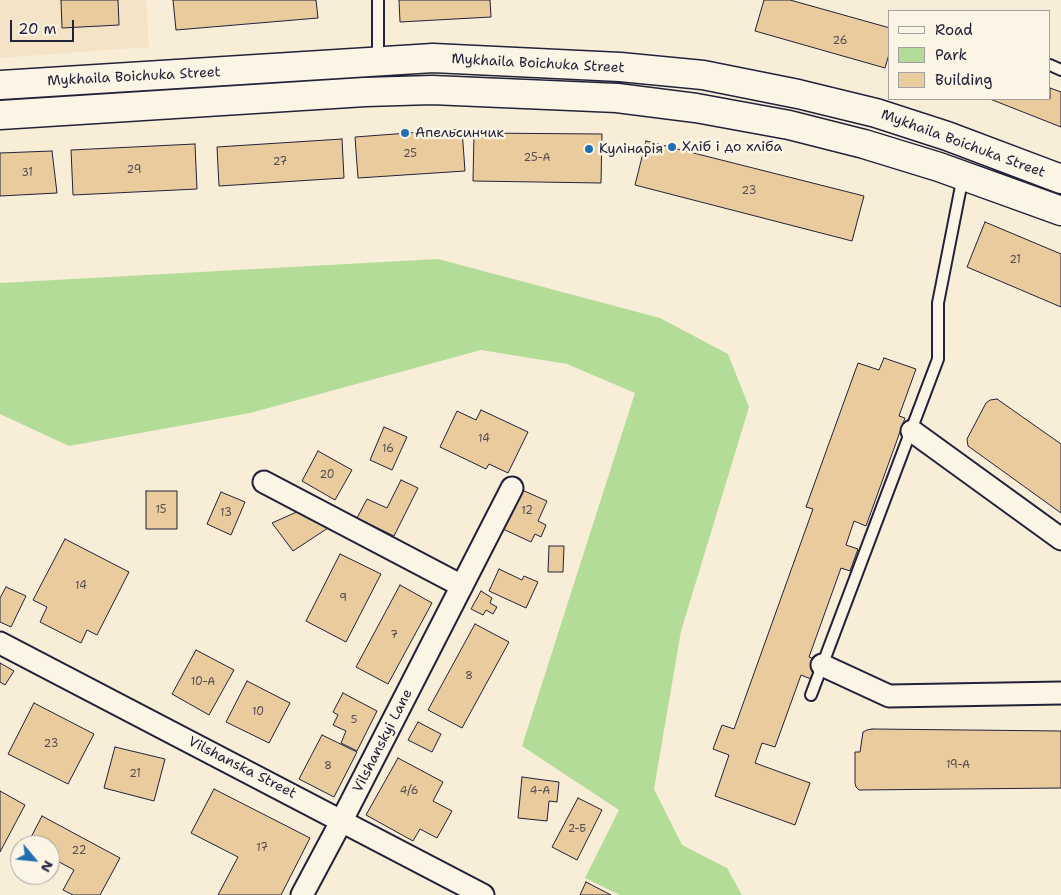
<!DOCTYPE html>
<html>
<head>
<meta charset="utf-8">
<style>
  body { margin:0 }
  #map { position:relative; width:1061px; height:895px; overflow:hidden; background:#f8edd7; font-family:"Shantell Sans",sans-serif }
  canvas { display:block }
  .legend { position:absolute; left:888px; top:10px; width:162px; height:90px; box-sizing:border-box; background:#fcf5e5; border:1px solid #a5a1a1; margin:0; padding:6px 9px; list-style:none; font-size:15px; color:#22223b }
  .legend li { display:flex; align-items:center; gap:10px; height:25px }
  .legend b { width:25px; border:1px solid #a5a1a1 }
  .north { position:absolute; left:10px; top:835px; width:50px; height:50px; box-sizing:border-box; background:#fcf5e5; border:1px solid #a5a1a1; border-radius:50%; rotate:118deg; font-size:14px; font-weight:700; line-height:20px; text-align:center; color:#22223b }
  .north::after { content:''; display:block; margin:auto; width:18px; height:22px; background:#1f6fb2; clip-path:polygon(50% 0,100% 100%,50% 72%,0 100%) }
  .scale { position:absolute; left:10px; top:20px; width:64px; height:22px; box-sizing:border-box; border:2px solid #22223b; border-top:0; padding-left:6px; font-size:15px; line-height:18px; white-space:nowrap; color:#22223b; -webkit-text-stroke:4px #fcf5e5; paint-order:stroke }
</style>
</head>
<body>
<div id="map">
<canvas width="1061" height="895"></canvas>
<ul class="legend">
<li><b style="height:6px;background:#fcf5e5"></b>Road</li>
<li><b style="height:14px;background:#b3dc99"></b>Park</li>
<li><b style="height:14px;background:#eacb9d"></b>Building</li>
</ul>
<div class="north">N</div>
<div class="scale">20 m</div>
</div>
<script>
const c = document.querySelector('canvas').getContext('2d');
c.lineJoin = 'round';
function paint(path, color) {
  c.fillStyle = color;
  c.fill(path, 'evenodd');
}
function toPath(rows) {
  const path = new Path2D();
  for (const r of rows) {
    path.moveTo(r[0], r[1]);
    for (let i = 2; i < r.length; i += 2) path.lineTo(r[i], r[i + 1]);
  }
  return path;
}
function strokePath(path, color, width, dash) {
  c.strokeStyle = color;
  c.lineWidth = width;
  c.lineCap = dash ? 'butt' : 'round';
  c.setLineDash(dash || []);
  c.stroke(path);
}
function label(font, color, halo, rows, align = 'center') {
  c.font = font + ' "Shantell Sans",sans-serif';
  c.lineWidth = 5;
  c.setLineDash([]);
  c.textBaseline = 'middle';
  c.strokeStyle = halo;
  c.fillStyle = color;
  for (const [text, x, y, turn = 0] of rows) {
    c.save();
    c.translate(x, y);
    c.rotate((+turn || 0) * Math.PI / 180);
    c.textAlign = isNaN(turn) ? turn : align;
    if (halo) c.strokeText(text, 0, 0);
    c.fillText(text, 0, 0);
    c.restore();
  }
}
const built = toPath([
  [0,0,146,0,149,47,0,58]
]);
const green = toPath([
  [438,259,660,318,728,354,749,407,681,631,654,789,682,845,727,868,742,895,620,895,585,878,619,810,522,746,635,393,567,364,481,350,250,413,69,446,0,414,0,283]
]);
const building = toPath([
  [61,0,118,0,119,25,62,28,61,0],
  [173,0,316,0,318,18,176,30,173,0],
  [399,0,490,0,491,17,400,22,399,0],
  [764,0,790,0,890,28,890,51,885,68,755,31,764,0],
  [1050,88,1061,92,1061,127,990,99,1050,99,1050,88],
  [462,129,465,171,358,178,355,137,462,129],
  [474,133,602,134,601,183,473,181,474,133],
  [342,139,344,178,219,186,217,147,342,139],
  [646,141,864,196,852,241,635,185,646,141],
  [195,144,197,189,73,195,71,150,195,144],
  [52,151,57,193,0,196,0,153,52,151],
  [985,222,1061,254,1061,307,967,267,985,222],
  [884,358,916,369,899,416,905,418,866,526,854,521,846,545,858,549,850,571,841,568,809,657,818,660,811,679,801,675,775,747,762,743,755,763,810,783,795,825,715,796,729,755,713,749,722,725,734,729,813,509,806,507,858,363,879,370,884,358],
  [997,399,1061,444,1061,513,968,446,967,439,986,403,990,400,997,399],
  [481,410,528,432,508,473,489,464,486,469,440,447,457,411,476,420,481,410],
  [384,427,407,437,392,470,370,460,384,427],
  [318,451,352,470,335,500,302,481,318,451],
  [401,480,418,488,394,536,357,518,367,499,387,508,401,480],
  [522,490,547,501,538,521,546,525,541,537,535,534,531,542,503,529,522,490],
  [146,491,177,491,177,529,146,529,146,491],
  [221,492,245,502,231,535,207,524,221,492],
  [299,511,328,528,293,551,272,523,299,511],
  [65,539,129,572,97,635,87,630,81,643,40,622,47,607,33,600,65,539],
  [549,546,564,546,563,572,548,572,549,546],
  [340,554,381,574,346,642,306,621,340,554],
  [499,569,522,580,524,576,538,582,526,608,489,591,499,569],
  [400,585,432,603,388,684,356,667,400,585],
  [6,587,26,596,11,627,0,622,0,598,6,587],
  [481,591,492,598,490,603,497,607,493,614,486,610,483,615,471,609,481,591],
  [475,624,509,642,462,728,428,710,475,624],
  [196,650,234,670,209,715,172,694,196,650],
  [0,663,14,671,5,685,0,682,0,663],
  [247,681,290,703,269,743,226,722,247,681],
  [343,693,377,711,357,751,341,743,346,731,333,725,338,715,333,712,343,693],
  [34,703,94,734,68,784,8,754,34,703],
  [418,722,441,734,432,752,408,740,418,722],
  [872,729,1061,731,1061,788,859,790,856,787,855,783,855,752,860,752,863,732,867,730,872,729],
  [322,735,357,752,334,797,299,779,322,735],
  [115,747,165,759,154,801,104,788,115,747],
  [398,758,443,782,433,801,452,811,437,838,420,829,413,841,366,815,398,758],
  [522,777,559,782,557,802,549,801,547,821,518,818,522,777],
  [214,789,310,838,281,895,218,895,238,857,191,833,214,789],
  [0,791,25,805,0,852,0,791],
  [578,798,602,810,577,860,552,847,578,798],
  [42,816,120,858,100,895,73,895,63,890,74,870,50,857,50,845,27,845,42,816],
  [586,882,611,895,580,895,586,882]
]);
const service = toPath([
  [378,0,378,60],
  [1050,65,1061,70],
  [811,695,938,359,938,303,963,176]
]);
const minor = toPath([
  [912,431,1061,539],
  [264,482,462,586],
  [0,643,483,895],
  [822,665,889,696,1061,693],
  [302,895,342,820,512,488]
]);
const primary = toPath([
  [0,85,433,58,620,67,703,75,798,94,876,113,947,136,1061,179],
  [0,115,365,92,432,90,617,98,696,108,789,125,864,144,939,167,1061,211]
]);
const markers = [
  [405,133,5,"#1f6fb2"],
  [672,147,5,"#1f6fb2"],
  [589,149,5,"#1f6fb2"]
];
const numberNames = [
  ["26",840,41],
  ["25",410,154],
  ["25-А",537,158],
  ["27",280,162],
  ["29",134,170],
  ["31",27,173],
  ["23",749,191],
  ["21",1015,260],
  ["14",484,439],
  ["16",388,449],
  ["20",327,475],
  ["15",161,510],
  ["12",527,511],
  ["13",226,513],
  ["14",81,586],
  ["9",343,598],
  ["7",394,635],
  ["8",469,676],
  ["10-А",203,682],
  ["10",258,712],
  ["5",354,720],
  ["23",51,744],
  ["19-А",958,765],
  ["8",328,766],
  ["21",135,774],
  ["4/6",409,791],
  ["4-А",540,791],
  ["2-Б",577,829],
  ["17",262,848],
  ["22",79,851]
];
const streetNames = [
  ["Mykhaila Boichuka Street",538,64,3],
  ["Mykhaila Boichuka Street",134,77,-3],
  ["Mykhaila Boichuka Street",963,144,20],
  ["Vilshanskyi Lane",383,741,-63],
  ["Vilshanska Street",242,768,27]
];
const poiNames = [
  ["Апельсинчик",415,133],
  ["Хліб і до хліба",682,147],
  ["Кулінарія",599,149]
];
paint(built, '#f4e3c6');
paint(green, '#b3dc99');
paint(building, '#eacb9d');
strokePath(building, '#22223b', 1);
strokePath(service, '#22223b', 14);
strokePath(minor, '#22223b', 25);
strokePath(primary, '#22223b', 31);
strokePath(service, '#fcf5e5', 10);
strokePath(minor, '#fcf5e5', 21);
strokePath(primary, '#fcf5e5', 28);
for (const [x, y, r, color] of markers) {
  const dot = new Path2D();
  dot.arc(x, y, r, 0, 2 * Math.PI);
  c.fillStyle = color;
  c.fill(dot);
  strokePath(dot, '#fcf5e5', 2);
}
label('11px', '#544c54', null, numberNames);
label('14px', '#22223b', '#fcf5e5', streetNames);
label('14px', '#22223b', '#fcf5e5', poiNames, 'left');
</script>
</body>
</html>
